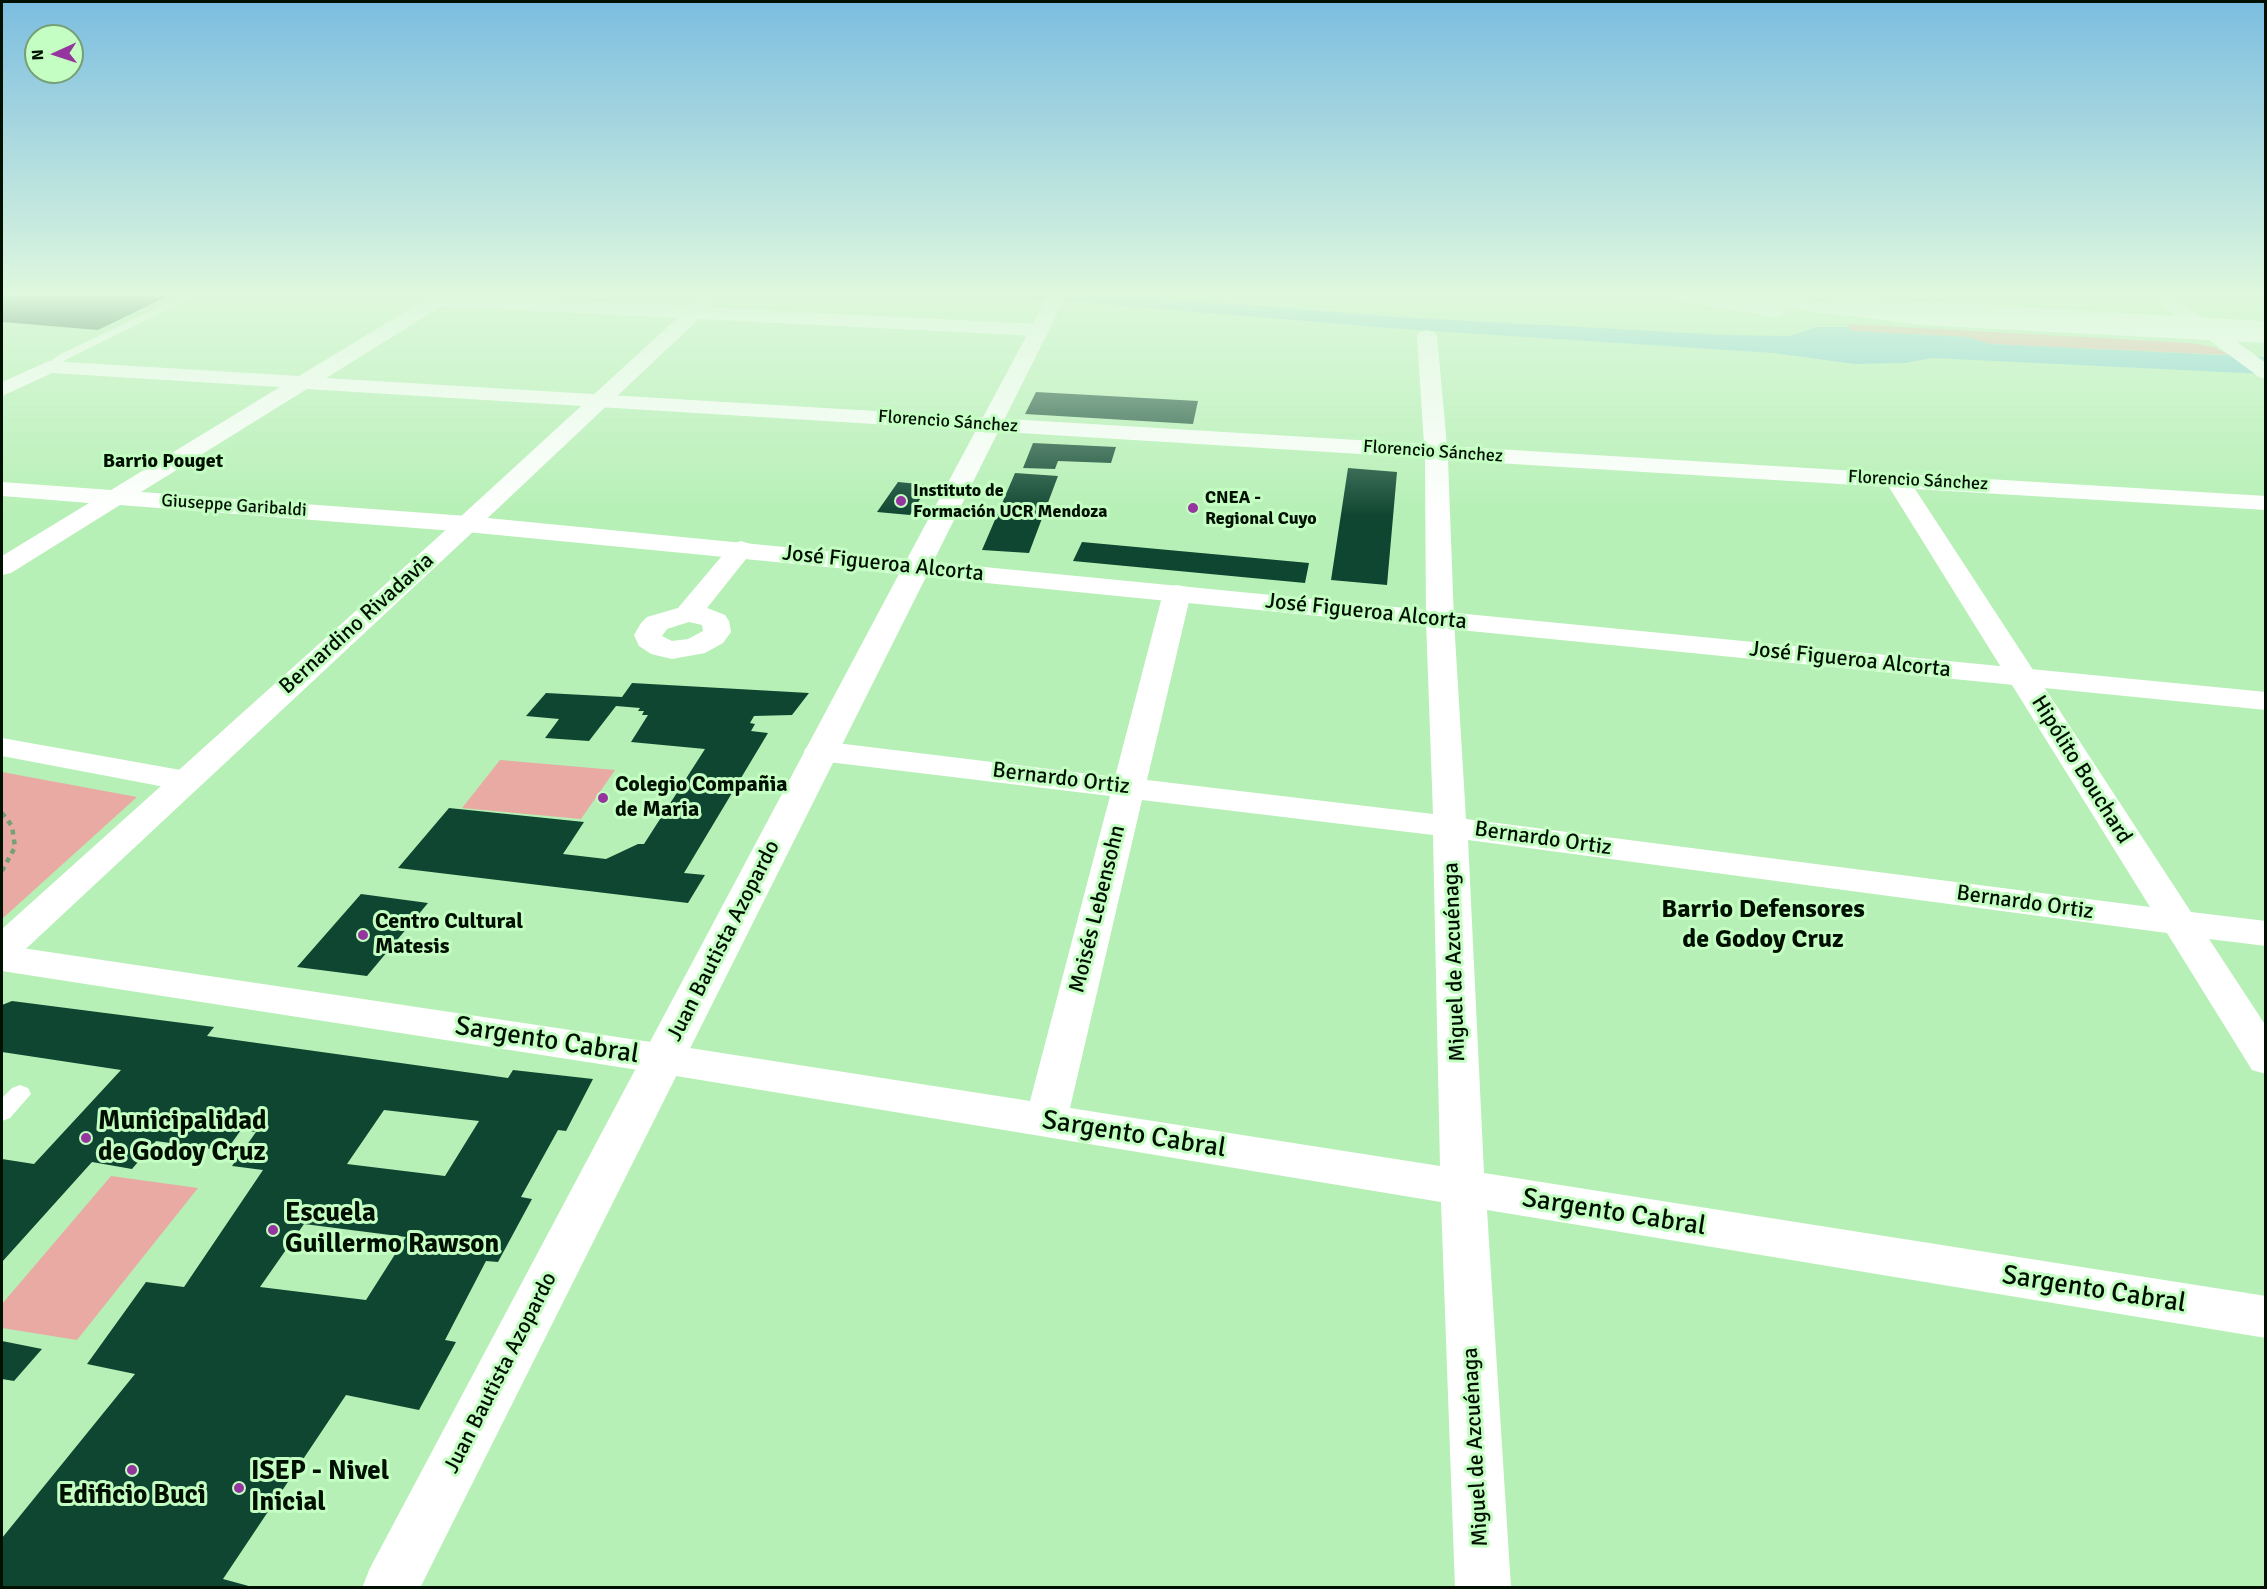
<!DOCTYPE html>
<html>
<head>
<meta charset="utf-8">
<style>
  body { margin:0 }
  #map { position:relative; width:2267px; height:1589px; overflow:hidden; background:#b7f0b6; font-family:Signika,sans-serif }
  canvas { display:block }
  .frame { position:absolute; inset:0; border:3px solid #001101; pointer-events:none }
  .north { position:absolute; left:24px; top:24px; width:60px; height:60px; box-sizing:border-box; background:#c4fec3; border:2px solid #769f75; border-radius:50%; rotate:267deg; font-size:16px; font-weight:700; line-height:24px; text-align:center; color:#001101 }
  .north::after { content:''; display:block; margin:auto; width:21px; height:27px; background:#95369e; clip-path:polygon(50% 0,100% 100%,50% 72%,0 100%) }
</style>
</head>
<body>
<div id="map">
<canvas width="2267" height="1589"></canvas>
<div class="frame"></div>
<div class="north">N</div>
</div>
<script>
const c = document.querySelector('canvas').getContext('2d');
c.lineJoin = 'round';
function paint(path, color) {
  c.fillStyle = color;
  c.fill(path, 'evenodd');
}
function toPath(rows) {
  const path = new Path2D();
  for (const r of rows) {
    path.moveTo(r[0], r[1]);
    for (let i = 2; i < r.length; i += 2) path.lineTo(r[i], r[i + 1]);
  }
  return path;
}
function strokePath(path, color, width, dash) {
  c.strokeStyle = color;
  c.lineWidth = width;
  c.lineCap = dash ? 'butt' : 'round';
  c.setLineDash(dash || []);
  c.stroke(path);
}
function label(font, color, halo, rows, align = 'center') {
  c.font = font + ' Signika,sans-serif';
  c.lineWidth = 6;
  c.setLineDash([]);
  c.textBaseline = 'middle';
  c.strokeStyle = halo;
  c.fillStyle = color;
  for (const [text, x, y, turn = 0] of rows) {
    c.save();
    c.translate(x, y);
    c.rotate((+turn || 0) * Math.PI / 180);
    c.textAlign = isNaN(turn) ? turn : align;
    if (halo) c.strokeText(text, 0, 0);
    c.fillText(text, 0, 0);
    c.restore();
  }
}
const green = toPath([
  [1846,324,2191,343,2213,347,2230,355,1990,344,1968,337,1852,331],
  [500,760,615,770,581,819,462,808],
  [2,772,137,797,2,919],
  [111,1176,198,1188,77,1340,2,1328,2,1304]
]);
const water = toPath([
  [978,294,1113,294,1398,317,1726,335,1790,336,1817,327,1849,327,1852,331,1968,337,1990,344,2265,357,2265,374,1932,358,1905,363,1855,364,1773,353,1402,329]
]);
const building = toPath([
  [2,294,158,294,170,295,98,330,2,322],
  [1036,392,1198,401,1193,424,1025,414],
  [1033,443,1116,447,1111,463,1058,461,1055,469,1023,468],
  [1348,468,1397,472,1387,585,1331,580],
  [1015,473,1058,476,1029,553,982,550],
  [898,482,929,485,910,515,877,512],
  [1082,542,1309,563,1305,583,1073,561],
  [632,683,809,693,792,715,754,716,750,723,755,724,751,731,768,733,684,873,705,875,688,903,398,868,449,808,584,822,563,854,606,859,638,844,644,844,705,749,631,742,648,715,642,715,644,711,638,711,640,708,616,706,589,741,545,738,559,719,526,716,546,693,622,697],
  [361,894,428,903,367,976,297,967],
  [12,1001,214,1027,207,1036,508,1078,513,1070,593,1079,566,1131,558,1130,521,1197,532,1199,498,1262,486,1261,445,1340,456,1342,419,1410,346,1395,223,1579,256,1588,2,1588,2,1538,135,1374,87,1364,146,1282,184,1287,263,1170,232,1166,256,1132,241,1130,226,1151,156,1141,132,1169,92,1162,2,1262,2,1159,34,1164,121,1070,2,1052,2,1005],
  [384,1110,479,1121,445,1176,347,1164],
  [304,1224,406,1237,366,1300,260,1287],
  [2,1341,42,1349,14,1381,2,1379]
]);
const path = toPath([
  [2,813,12,826,15,847,2,871]
]);
const service = toPath([
  [186,294,199,294,67,359,53,369,49,370,43,367,59,355,186,294],
  [20,1085,28,1088,31,1094,10,1118,2,1121,2,1098,12,1088,20,1085]
]);
const minor = toPath([
  [438,294,1038,324,1045,326,1048,330,1045,334,1038,336,442,306,326,378,1424,444,1417,336,1420,332,1427,330,1434,332,1437,336,1447,446,2266,496,2266,510,1915,489,2191,912,2266,921,2266,946,2209,939,2266,1026,2266,1074,2252,1070,2167,933,1468,840,1484,1173,2266,1296,2266,1338,1487,1210,1511,1588,1455,1588,1441,1202,664,1074,2,971,2,945,664,1044,1030,1101,1110,796,820,761,809,758,804,751,809,744,820,741,1115,777,1163,593,1167,587,1177,585,1187,587,1191,593,1147,780,1433,814,1426,620,1425,458,307,389,141,492,467,516,476,519,480,524,476,529,467,532,120,505,11,573,2,575,2,556,89,503,2,496,2,482,111,490,280,387,52,373,2,396,2,382,49,361,299,376,431,296,438,294],
  [1448,460,1889,487,2150,907,1466,819,1454,620,1448,460],
  [1142,800,1433,835,1440,1166,1070,1108,1142,800],
  [1846,298,2266,321,2266,333,1846,310,1821,314,1814,312,1812,308,1814,304,1846,298],
  [741,541,750,544,754,549,707,608,725,615,729,621,731,632,723,643,705,653,672,659,651,654,639,646,634,635,641,623,647,617,678,608,732,544,741,541],
  [689,622,702,625,703,631,688,639,672,641,662,636,667,629,689,622],
  [2,738,186,771,198,774,202,781,198,788,186,791,2,756,2,738]
]);
const tertiary = toPath([
  [1049,294,1067,294,933,562,2266,692,2266,710,926,577,420,1588,362,1588,370,1568,899,574,467,532,458,529,454,524,458,519,467,516,907,559,1049,294],
  [2147,294,2168,294,2222,331,2266,363,2266,379,2259,377,2147,294]
]);
const secondary = toPath([
  [699,294,717,294,701,317,476,529,15,959,2,963,2,929,458,519,687,309,699,294],
  [1669,294,1710,294,1773,305,1744,298,1742,294,1774,294,1796,299,1921,313,2266,331,2266,343,1921,325,1782,307,1785,311,1782,315,1775,317,1678,300,1671,298,1669,294]
]);
const markers = [
  [901,501,6,"#95369e"],
  [1193,508,6,"#95369e"],
  [603,798,6,"#95369e"],
  [363,935,6,"#95369e"],
  [86,1138,6,"#95369e"],
  [273,1230,6,"#95369e"],
  [132,1470,6,"#95369e"],
  [239,1488,6,"#95369e"]
];
const farStreetnames = [
  ["Florencio Sánchez",948,422,4],
  ["Florencio Sánchez",1433,452,4],
  ["Florencio Sánchez",1918,481,3],
  ["Giuseppe Garibaldi",234,506,4]
];
const farPoinames = [
  ["Instituto de",913,491],
  ["Formación UCR Mendoza",913,512],
  ["CNEA -",1205,498],
  ["Regional Cuyo",1205,519]
];
const farNeighbourhoodnames = [
  ["Barrio Pouget",163,462]
];
const streetNames = [
  ["José Figueroa Alcorta",883,564,6],
  ["José Figueroa Alcorta",1366,612,6],
  ["Bernardino Rivadavia",357,624,-42],
  ["José Figueroa Alcorta",1850,660,6],
  ["Hipólito Bouchard",2081,770,58],
  ["Bernardo Ortiz",1061,779,7],
  ["Bernardo Ortiz",1543,839,8],
  ["Bernardo Ortiz",2025,903,8],
  ["Moisés Lebensohn",1098,909,-76],
  ["Juan Bautista Azopardo",724,941,-63],
  ["Miguel de Azcuénaga",1455,962,-92],
  ["Juan Bautista Azopardo",501,1373,-63],
  ["Miguel de Azcuénaga",1476,1447,-93]
];
const poiNames = [
  ["Colegio Compañia",615,785],
  ["de Maria",615,810],
  ["Centro Cultural",375,922],
  ["Matesis",375,947]
];
const quarterNames = [
  ["Barrio Defensores",1763,910],
  ["de Godoy Cruz",1763,940]
];
const nearStreetnames = [
  ["Sargento Cabral",547,1041,9],
  ["Sargento Cabral",1134,1135,9],
  ["Sargento Cabral",1614,1213,9],
  ["Sargento Cabral",2094,1290,9]
];
const nearPoinames = [
  ["Municipalidad",98,1122],
  ["de Godoy Cruz",98,1153],
  ["Escuela",285,1214],
  ["Guillermo Rawson",285,1245],
  ["ISEP - Nivel",251,1472],
  ["Inicial",251,1503],
  ["Edificio Buci",132,1496,"center"]
];
paint(green, '#e9aaa4');
paint(water, '#77cbd4');
paint(building, '#0f4631');
strokePath(path, '#76a075', 4.5, [5, 5]);
paint(service, '#fff');
paint(minor, '#fff');
paint(tertiary, '#fff');
paint(secondary, '#fff');
const sky = c.createLinearGradient(0, 0, 0, 516);
sky.addColorStop(0, '#7bbde0');
sky.addColorStop(0.57, '#dff8de');
sky.addColorStop(1, '#dff8de00');
c.fillStyle = sky;
c.fillRect(0, 0, 2267, 516);
for (const [x, y, r, color] of markers) {
  const dot = new Path2D();
  dot.arc(x, y, r, 0, 2 * Math.PI);
  c.fillStyle = color;
  c.fill(dot);
  strokePath(dot, '#c4fec3', 2);
}
label('18px', '#001101', '#c4fec3', farStreetnames);
label('bold 18px', '#001101', '#c4fec3', farPoinames, 'left');
label('bold 20px', '#001101', '#c4fec3', farNeighbourhoodnames);
label('22px', '#001101', '#c4fec3', streetNames);
label('bold 22px', '#001101', '#c4fec3', poiNames, 'left');
label('bold 26px', '#001101', '#c4fec3', quarterNames);
label('27px', '#001101', '#c4fec3', nearStreetnames);
label('bold 27px', '#001101', '#c4fec3', nearPoinames, 'left');
</script>
</body>
</html>
